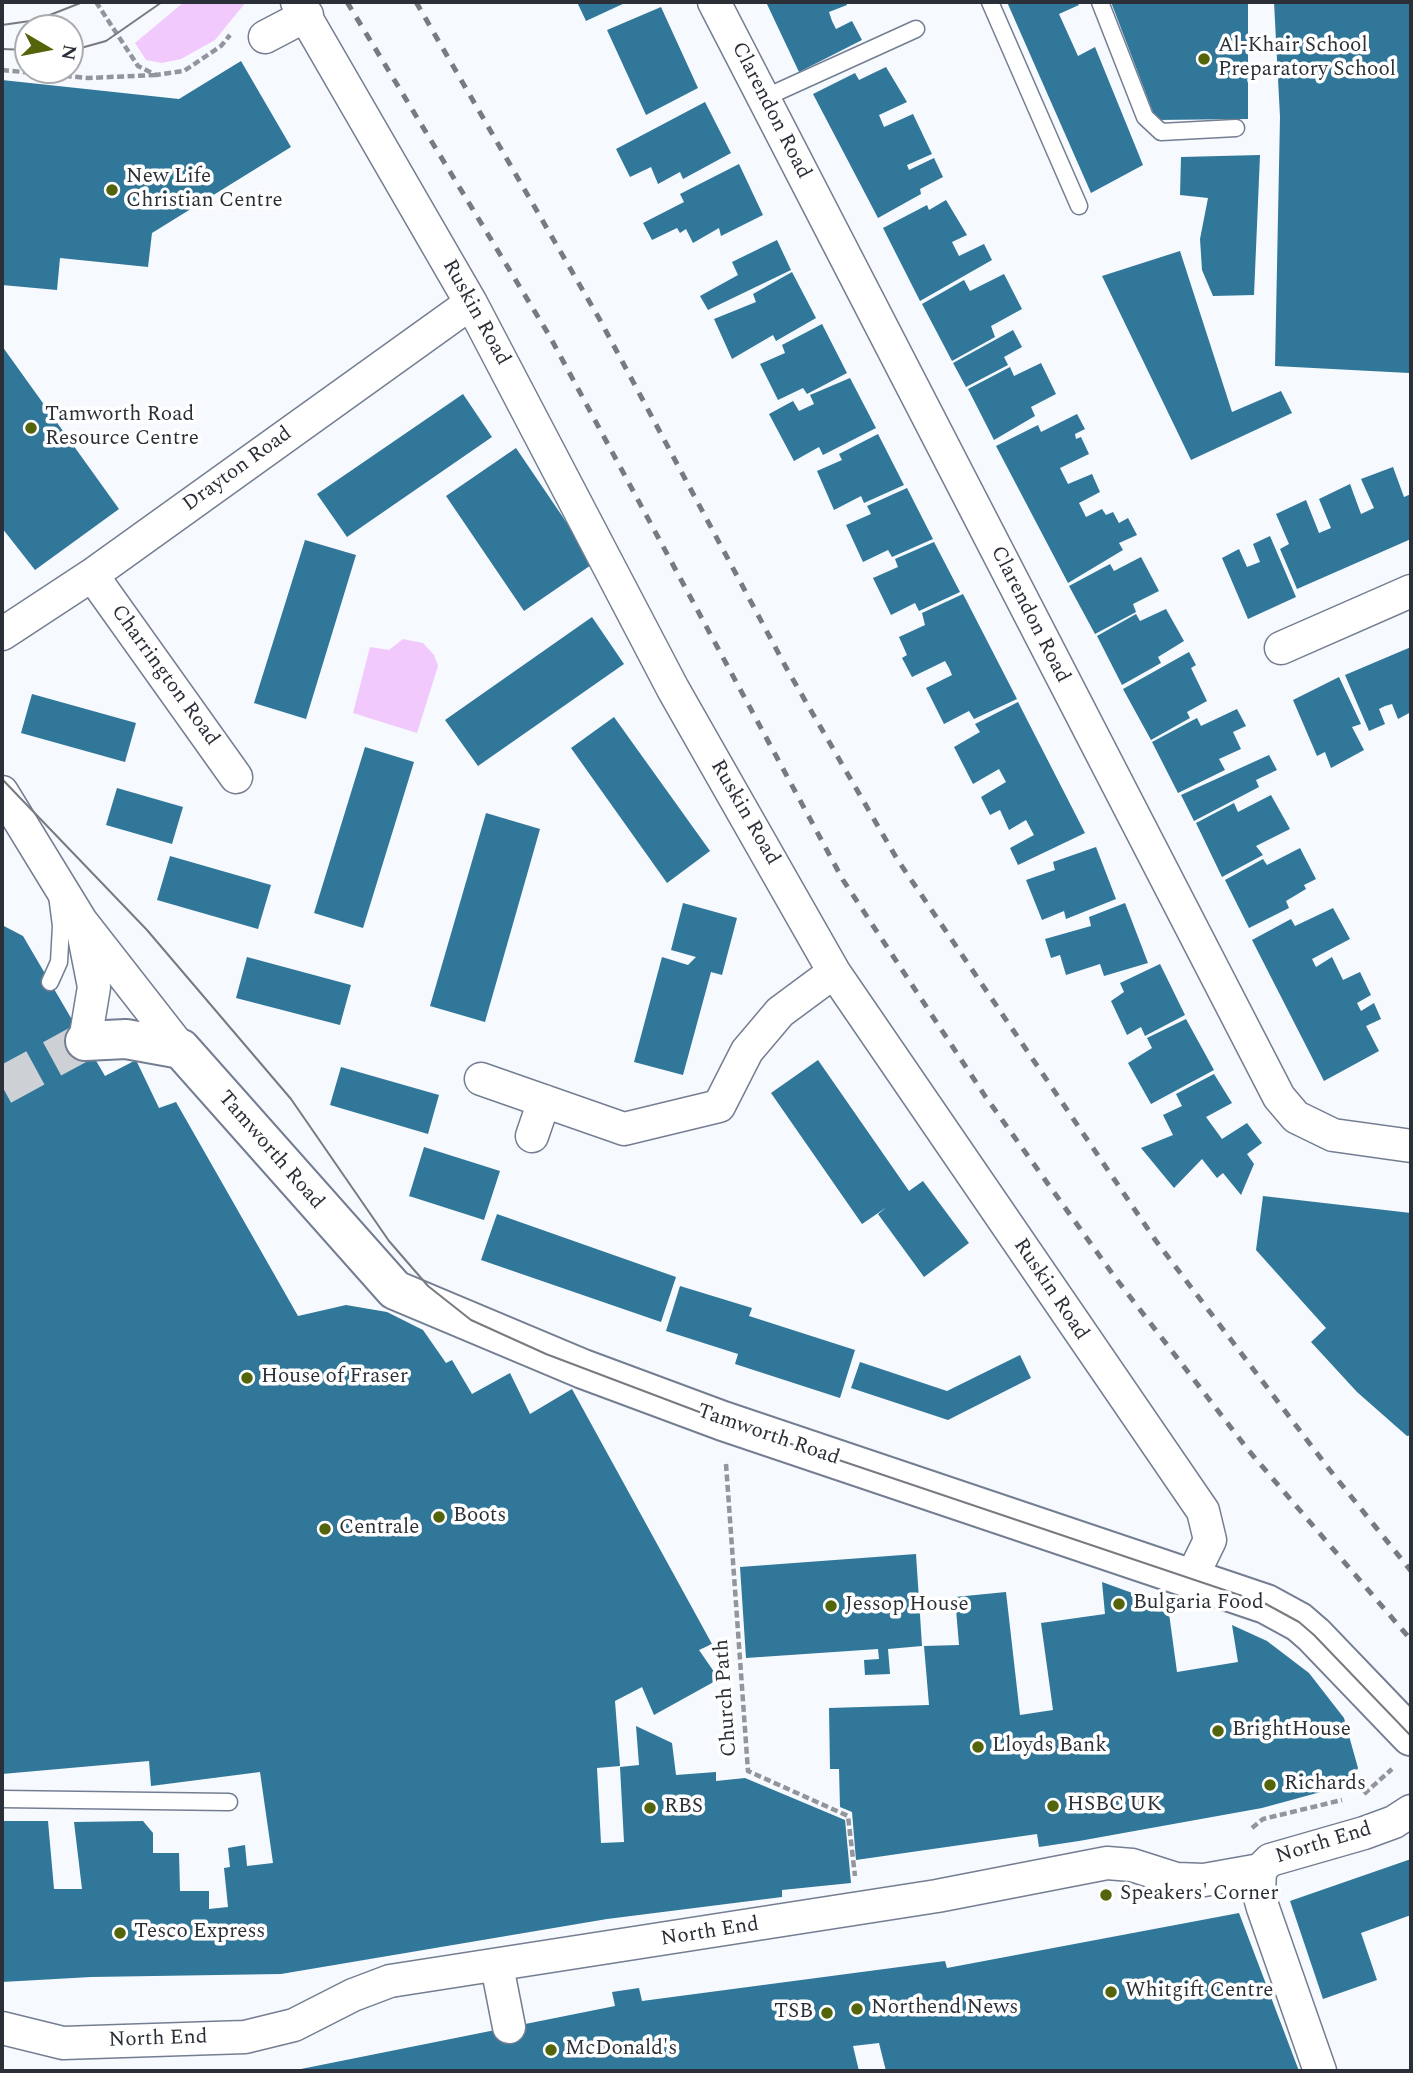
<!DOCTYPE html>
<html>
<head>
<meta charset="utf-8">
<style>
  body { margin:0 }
  #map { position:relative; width:1413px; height:2073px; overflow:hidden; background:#f6f9fd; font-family:Spectral,serif }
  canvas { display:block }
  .frame { position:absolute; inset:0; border:4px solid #2b3038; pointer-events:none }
  .north { position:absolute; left:14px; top:14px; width:70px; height:70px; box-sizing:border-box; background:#fff; border:2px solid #aaacaf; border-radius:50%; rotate:100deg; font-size:19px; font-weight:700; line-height:28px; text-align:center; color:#2b3038 }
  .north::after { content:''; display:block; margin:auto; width:24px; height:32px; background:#54640b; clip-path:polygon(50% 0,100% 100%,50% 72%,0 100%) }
</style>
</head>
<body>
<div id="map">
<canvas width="1413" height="2073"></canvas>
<div class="frame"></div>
<div class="north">N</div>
</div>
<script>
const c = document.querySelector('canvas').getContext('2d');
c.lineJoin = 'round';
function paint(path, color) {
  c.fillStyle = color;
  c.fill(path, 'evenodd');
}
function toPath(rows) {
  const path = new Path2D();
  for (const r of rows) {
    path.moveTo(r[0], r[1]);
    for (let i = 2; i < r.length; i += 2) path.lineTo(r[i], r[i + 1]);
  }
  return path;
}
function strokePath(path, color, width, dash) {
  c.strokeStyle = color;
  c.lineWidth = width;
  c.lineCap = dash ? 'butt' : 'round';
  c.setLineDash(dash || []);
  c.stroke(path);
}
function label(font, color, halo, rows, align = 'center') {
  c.font = font + ' Spectral,serif';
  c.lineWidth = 7;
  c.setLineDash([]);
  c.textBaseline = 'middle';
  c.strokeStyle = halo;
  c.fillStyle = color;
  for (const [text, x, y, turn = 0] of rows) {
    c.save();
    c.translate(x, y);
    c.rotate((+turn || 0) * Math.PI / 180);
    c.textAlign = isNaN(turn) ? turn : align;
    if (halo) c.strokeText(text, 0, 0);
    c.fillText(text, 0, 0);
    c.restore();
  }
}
const green = toPath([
  [184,2,246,2,215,40,181,59,162,63,146,60,135,43],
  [403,639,423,643,434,655,438,666,417,733,353,713,370,647,389,650]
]);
const building = toPath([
  [577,2,627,2,586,21],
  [766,2,846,2,847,5,829,12,832,21,836,29,852,21,862,40,799,72],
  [1007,2,1077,2,1079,5,1059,14,1078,56,1095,47,1143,165,1091,193],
  [1111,2,1248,2,1248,119,1156,120],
  [1274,2,1411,2,1409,373,1275,366,1280,117],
  [661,7,698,88,646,115,607,30],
  [241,61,291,147,152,233,148,267,60,258,57,290,2,285,2,80,179,99],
  [886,67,907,102,879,115,884,127,913,114,932,154,907,165,909,170,934,158,943,177,920,189,921,194,878,218,813,94,855,73,859,80],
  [705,102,731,153,683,179,680,172,658,184,651,167,630,177,616,149],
  [1260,155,1254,295,1213,296,1202,270,1200,239,1208,198,1180,195,1181,157],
  [739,164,763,215,721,236,719,228,693,243,686,229,680,233,677,228,652,240,643,223,684,202,680,194],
  [946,200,967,235,952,242,959,256,984,244,992,260,920,301,883,228,927,205,929,210],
  [777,240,791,270,708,310,700,296,738,275,732,262],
  [1180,251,1232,412,1281,391,1292,413,1191,460,1102,276],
  [792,272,816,318,776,341,773,335,732,359,714,319,756,302,753,294],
  [1004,274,1022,309,991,326,995,337,952,361,922,304,964,280,970,291],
  [822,324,847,373,807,394,803,388,778,400,760,364,785,353,782,345],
  [1013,330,1022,347,1004,357,1008,365,966,387,953,363],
  [2,346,119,509,35,570,2,528],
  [1041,363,1056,394,1031,407,1035,416,994,440,968,389,1010,367,1014,376],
  [850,378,876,428,823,455,819,447,794,461,769,414,793,401,799,411,814,404,810,395],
  [463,394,492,437,347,537,317,494],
  [1077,414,1085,429,1075,434,1076,439,1081,437,1089,454,1060,468,1068,484,1092,474,1100,492,1079,503,1086,517,1102,509,1106,515,1113,512,1119,523,1128,518,1137,535,1119,543,1123,550,1068,583,996,446,1038,425,1041,432],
  [878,434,904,485,864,503,861,496,834,510,817,471,842,460,839,454],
  [516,448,594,563,524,611,446,496],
  [1393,467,1404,497,1411,494,1411,539,1297,589,1280,549,1289,544,1276,514,1306,500,1319,533,1331,528,1319,499,1350,484,1361,514,1374,508,1361,479],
  [907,488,933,539,892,557,888,550,863,562,846,525,871,514,867,506],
  [1270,536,1296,597,1248,619,1222,558,1239,549,1247,567,1260,562,1253,544],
  [305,540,356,555,306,719,254,703],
  [934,542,960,592,919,611,915,603,891,615,873,578,898,567,895,559],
  [1141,557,1159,591,1133,604,1136,612,1095,634,1069,586,1110,564,1114,571],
  [963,594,1017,699,974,719,969,711,944,724,926,688,952,675,949,668,945,661,912,677,902,658,907,655,899,637,925,625,922,613],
  [1166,609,1184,641,1158,657,1161,663,1122,685,1097,636,1136,614,1140,621],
  [592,617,624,664,478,766,445,720],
  [1411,647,1411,712,1398,719,1392,704,1385,706,1379,709,1385,724,1369,731,1345,675],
  [1189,652,1196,665,1191,668,1207,701,1187,712,1190,718,1151,740,1123,689],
  [1339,677,1361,724,1352,727,1364,750,1331,768,1325,752,1317,756,1293,700],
  [32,694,136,723,125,762,21,733],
  [1018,702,1085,833,1018,865,1010,848,1034,835,1026,820,1009,830,1000,810,990,815,981,797,1006,782,999,769,973,784,954,747,980,732,975,724],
  [1237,709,1246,726,1233,732,1241,749,1219,759,1225,770,1178,793,1152,742,1197,718,1201,726],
  [614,717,710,851,667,883,571,748],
  [365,747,414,762,363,928,314,913],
  [1269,755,1277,770,1256,780,1259,787,1194,821,1181,795],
  [117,788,183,807,172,844,106,825],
  [1271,795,1290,829,1256,846,1263,855,1222,877,1196,823,1234,803,1238,812],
  [486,813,540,829,485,1022,430,1006],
  [1096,847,1116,899,1066,919,1064,911,1042,920,1026,880,1055,870,1053,862],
  [1300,848,1316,879,1304,885,1306,889,1286,901,1289,908,1249,928,1225,880,1263,859,1267,865],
  [170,856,271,885,258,929,157,900],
  [683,903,737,918,722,975,711,972,683,1075,634,1062,662,957,688,965,696,957,671,950],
  [1125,903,1148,963,1104,976,1100,964,1066,975,1060,955,1051,958,1045,939,1091,926,1089,917],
  [1333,908,1350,939,1312,959,1316,967,1332,957,1343,980,1360,972,1371,995,1357,1003,1361,1011,1374,1003,1381,1019,1366,1026,1379,1051,1324,1081,1252,940,1291,919,1295,926],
  [2,925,23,936,105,1076,136,1060,159,1108,176,1102,298,1316,346,1305,387,1312,423,1330,446,1363,452,1360,472,1394,510,1373,530,1414,572,1389,712,1644,699,1650,719,1679,654,1715,642,1687,615,1701,620,1766,597,1768,601,1843,624,1842,620,1767,639,1765,636,1726,672,1743,676,1775,716,1772,716,1781,745,1778,845,1820,851,1883,782,1890,782,1897,607,1919,281,1974,91,1977,2,1982,2,1821,48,1821,54,1889,82,1889,74,1822,143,1821,153,1833,153,1853,179,1853,180,1891,209,1891,209,1909,228,1907,224,1868,230,1867,228,1848,245,1845,247,1866,273,1863,260,1772,151,1786,149,1761,2,1774],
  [247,957,351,985,340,1025,236,998],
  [1160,964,1185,1015,1145,1036,1141,1027,1127,1035,1111,1001,1124,992,1120,983],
  [1186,1019,1214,1070,1151,1104,1128,1063,1152,1048,1147,1038],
  [818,1060,909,1191,923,1181,969,1243,924,1277,878,1214,887,1207,862,1224,771,1093],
  [341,1067,439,1095,428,1134,330,1105],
  [1214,1074,1232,1103,1206,1117,1222,1139,1247,1123,1262,1143,1247,1154,1254,1164,1241,1195,1223,1173,1217,1178,1202,1159,1174,1188,1141,1148,1173,1135,1163,1115,1182,1106,1176,1094],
  [424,1147,500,1171,484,1220,409,1196],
  [1263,1196,1411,1213,1411,1435,1407,1436,1357,1392,1311,1342,1326,1328,1256,1250],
  [497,1214,676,1277,661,1322,481,1260],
  [680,1286,752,1308,749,1316,855,1350,840,1398,735,1364,738,1354,666,1331],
  [1020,1355,1031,1378,948,1420,851,1388,860,1362,947,1391],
  [916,1554,922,1646,888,1649,890,1674,865,1675,864,1660,879,1659,878,1649,746,1658,740,1567],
  [1102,1582,1168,1606,1177,1672,1238,1662,1232,1625,1267,1641,1309,1673,1344,1718,1358,1768,1350,1784,1262,1808,1079,1841,1039,1847,1037,1834,856,1860,852,1812,840,1807,839,1769,830,1769,829,1708,929,1705,924,1646,959,1645,955,1597,1006,1592,1020,1715,1053,1710,1041,1623,1105,1614],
  [1411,1859,1411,1915,1361,1933,1377,1980,1323,1999,1290,1901],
  [1239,1913,1299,2071,886,2071,879,2043,853,2046,859,2071,291,2071,615,2006,612,1992,639,1988,642,2001,945,1961,947,1968]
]);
const secondaryTunnel = toPath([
  [2,1086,85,1041]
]);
const path = toPath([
  [96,2,138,66,156,75,184,71,221,46,230,35],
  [2,70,88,78,155,75],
  [726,1464,748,1771,848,1816,855,1876],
  [1364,1794,1392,1769],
  [1252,1828,1263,1819,1342,1800]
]);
const lane = toPath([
  [990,2,1079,206],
  [1100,2,1145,117,1161,132,1236,128],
  [764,98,916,29],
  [50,982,59,962,61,926,57,895],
  [2,1799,229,1802]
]);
const street = toPath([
  [297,2,471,303,673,689,834,972,1203,1511,1210,1540,1191,1579],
  [714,2,1279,1097,1296,1117,1333,1135,1411,1146],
  [265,37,307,15],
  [92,575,236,777],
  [2,634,92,575,471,303],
  [1281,648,1411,591],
  [2,792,81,921,181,1049],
  [82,926,94,987,85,1041],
  [481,1079,624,1129,719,1106,747,1051,780,1012,834,972],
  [532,1136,544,1101],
  [1260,1870,1259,1894,1263,1908,1320,2071],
  [497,1966,509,2027],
  [2,2028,63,2043,245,2037,294,2025,353,1995,390,1981,937,1896,1107,1863,1132,1865,1176,1879,1204,1880,1260,1870,1270,1860,1364,1833,1394,1822,1411,1811]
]);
const secondary = toPath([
  [85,1041,126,1039,181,1049,395,1290,583,1369,723,1421,1266,1604,1299,1622,1314,1635,1411,1736]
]);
const tram = toPath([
  [2,25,37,20,83,2],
  [2,49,28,50],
  [70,51,106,41,162,2],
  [2,779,147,930,291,1099,389,1241,428,1286,471,1320,546,1354,723,1421,1266,1604,1299,1622,1314,1635,1411,1736]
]);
const rail = toPath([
  [347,2,549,335,843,880,985,1096,1114,1276,1249,1451,1411,1640],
  [416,2,600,320,788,671,897,859,1156,1241,1329,1469,1411,1571]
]);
const markers = [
  [1204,59,7,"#54640b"],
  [112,190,7,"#54640b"],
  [31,428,7,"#54640b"],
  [247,1378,7,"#54640b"],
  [439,1517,7,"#54640b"],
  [325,1529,7,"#54640b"],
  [1119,1604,7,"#54640b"],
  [831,1606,7,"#54640b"],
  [1218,1731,7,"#54640b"],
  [978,1747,7,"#54640b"],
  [1270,1785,7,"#54640b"],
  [1053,1806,7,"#54640b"],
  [650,1808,7,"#54640b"],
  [1106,1895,7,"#54640b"],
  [120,1933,7,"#54640b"],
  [1111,1992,7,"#54640b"],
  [857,2009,7,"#54640b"],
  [827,2013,7,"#54640b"],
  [551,2050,7,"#54640b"]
];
const poiNames = [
  ["Al-Khair School",1218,47],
  ["Preparatory School",1218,71],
  ["New Life",126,178],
  ["Christian Centre",126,202],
  ["Tamworth Road",45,416],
  ["Resource Centre",45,440],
  ["House of Fraser",261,1378],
  ["Boots",453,1517],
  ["Centrale",339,1529],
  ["Bulgaria Food",1133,1604],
  ["Jessop House",845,1606],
  ["BrightHouse",1232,1731],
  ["Lloyds Bank",992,1747],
  ["Richards",1284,1785],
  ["HSBC UK",1067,1806],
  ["RBS",664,1808],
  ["Speakers' Corner",1120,1895],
  ["Tesco Express",134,1933],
  ["Whitgift Centre",1125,1992],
  ["Northend News",871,2009],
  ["TSB",813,2013,"right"],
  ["McDonald's",565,2050]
];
const streetNames = [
  ["Clarendon Road",770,111,63],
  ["Ruskin Road",475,313,61],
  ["Drayton Road",238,470,-36],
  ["Clarendon Road",1029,615,63],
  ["Charrington Road",164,676,54],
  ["Ruskin Road",744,813,60],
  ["Tamworth Road",270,1151,49],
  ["Ruskin Road",1050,1290,56],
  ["Tamworth Road",768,1436,19],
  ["Church Path",727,1698,-94],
  ["North End",1324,1844,-17],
  ["North End",710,1933,-9],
  ["North End",158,2040,-2]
];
paint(green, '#f2c9fc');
paint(building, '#31779a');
strokePath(secondaryTunnel, '#cdd1d6', 38, [38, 19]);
strokePath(lane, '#747e92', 19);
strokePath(street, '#747e92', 35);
strokePath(secondary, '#747e92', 42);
strokePath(path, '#92969c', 4.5, [7, 3.5]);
strokePath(lane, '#fff', 16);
strokePath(street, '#fff', 32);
strokePath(secondary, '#fff', 38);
strokePath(tram, '#777b81', 2);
strokePath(rail, '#777b81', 5, [9, 9]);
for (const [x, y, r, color] of markers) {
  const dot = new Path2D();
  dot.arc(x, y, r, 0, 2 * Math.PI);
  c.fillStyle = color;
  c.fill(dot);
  strokePath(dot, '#fff', 2.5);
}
label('21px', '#2b3038', '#fff', poiNames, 'left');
label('21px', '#2b3038', '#fff', streetNames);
</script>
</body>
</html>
